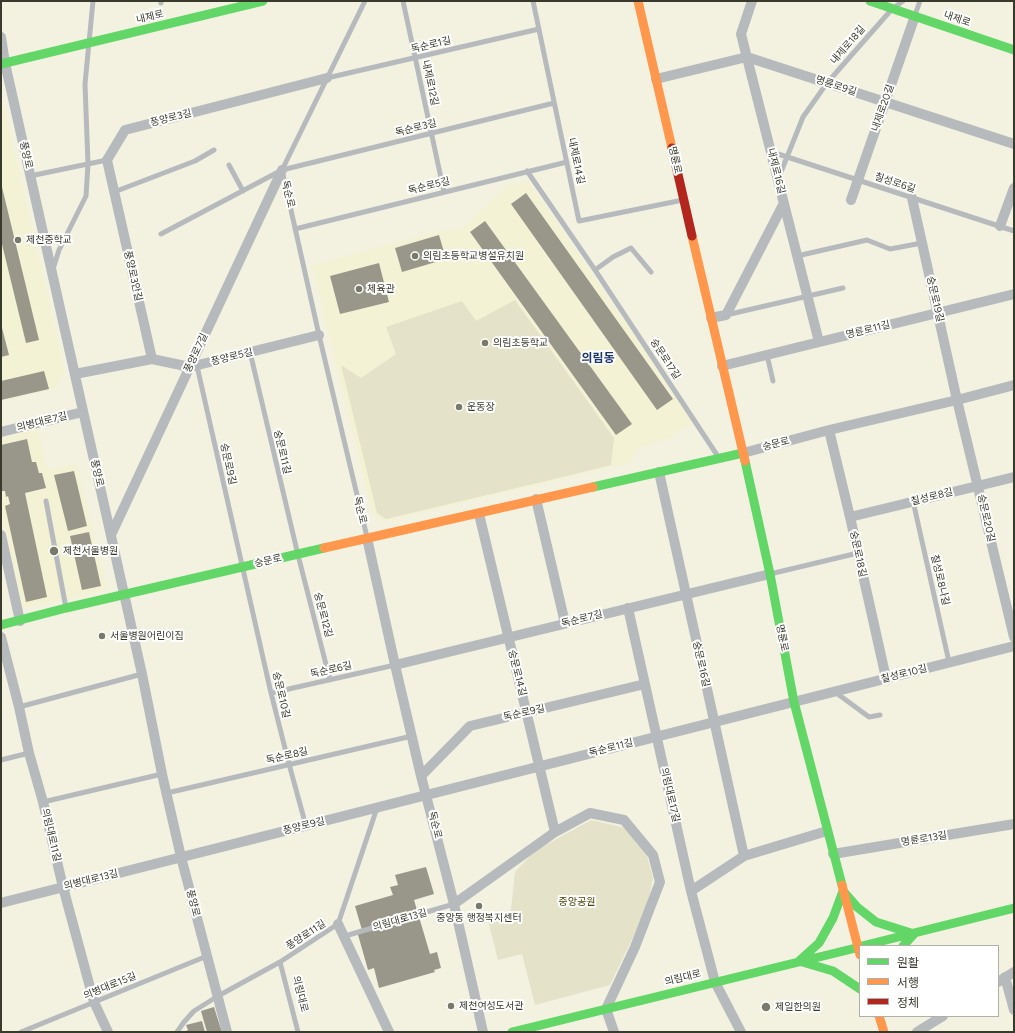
<!DOCTYPE html>
<html>
<head>
<meta charset="utf-8">
<style>
  body { margin:0 }
  #map { position:relative; width:1015px; height:1033px; overflow:hidden; background:#f3f2e1; font-family:Figtree,"Noto Sans KR",sans-serif }
  canvas { display:block }
  .frame { position:absolute; inset:0; border:2px solid #39392c; pointer-events:none }
  .legend { position:absolute; left:859px; top:945px; width:140px; height:72px; box-sizing:border-box; background:#fff; border:1px solid #b0b0ab; margin:0; padding:5px 7px; list-style:none; font-size:12px; color:#39392c }
  .legend li { display:flex; align-items:center; gap:8px; height:20px }
  .legend b { width:20px; border:1px solid #b0b0ab }
</style>
</head>
<body>
<div id="map">
<canvas width="1015" height="1033"></canvas>
<div class="frame"></div>
<ul class="legend">
<li><b style="height:5px;background:#63d668"></b>원활</li>
<li><b style="height:5px;background:#ff974d"></b>서행</li>
<li><b style="height:5px;background:#b3261e"></b>정체</li>
</ul>
</div>
<script>
const c = document.querySelector('canvas').getContext('2d');
c.lineJoin = 'round';
function paint(path, color) {
  c.fillStyle = color;
  c.fill(path, 'evenodd');
}
function toPath(rows) {
  const path = new Path2D();
  for (const r of rows) {
    path.moveTo(r[0], r[1]);
    for (let i = 2; i < r.length; i += 2) path.lineTo(r[i], r[i + 1]);
  }
  return path;
}
function strokePath(path, color, width, dash) {
  c.strokeStyle = color;
  c.lineWidth = width;
  c.lineCap = dash ? 'butt' : 'round';
  c.setLineDash(dash || []);
  c.stroke(path);
}
function label(font, color, halo, rows, align = 'center') {
  c.font = font + ' Figtree,"Noto Sans KR",sans-serif';
  c.lineWidth = 4;
  c.setLineDash([]);
  c.textBaseline = 'middle';
  c.strokeStyle = halo;
  c.fillStyle = color;
  for (const [text, x, y, turn = 0] of rows) {
    c.save();
    c.translate(x, y);
    c.rotate((+turn || 0) * Math.PI / 180);
    c.textAlign = isNaN(turn) ? turn : align;
    if (halo) c.strokeText(text, 0, 0);
    c.fillText(text, 0, 0);
    c.restore();
  }
}
const built = toPath([
  [1,103,5,107,65,372,55,388,1,401],
  [528,181,694,421,672,437,639,448,630,463,383,522,372,514,312,265,438,231,461,229,507,186],
  [37,427,48,470,77,463,107,590,22,609,1,513,1,438]
]);
const green = toPath([
  [515,300,614,438,611,465,567,476,386,519,377,513,341,365,361,378,396,354,386,327,462,301,476,321],
  [591,820,626,828,647,856,653,878,647,908,610,985,535,1005,522,954,498,960,487,917,511,910,515,872,535,851]
]);
const building = toPath([
  [1,183,39,340,26,343,1,240],
  [526,193,673,399,657,410,511,204],
  [485,221,632,424,616,435,470,232],
  [439,235,446,259,402,272,395,248],
  [379,263,389,302,340,314,330,276],
  [1,324,9,355,1,357],
  [44,371,49,389,1,400,1,381],
  [27,439,32,462,36,462,39,473,42,473,46,488,25,493,47,597,26,602,5,506,10,504,8,496,6,497,5,491,2,491,1,485,1,445],
  [74,471,87,526,68,531,54,475],
  [89,532,101,586,82,590,70,536],
  [426,867,434,894,414,900,430,954,437,952,441,968,434,970,435,972,379,988,374,968,368,970,357,931,362,930,355,906,393,895,390,887,398,885,395,875],
  [214,1007,219,1023,222,1032,207,1032,201,1011],
  [202,1021,205,1032,184,1032,188,1030,186,1025]
]);
const lane = toPath([
  [161,1,161,3],
  [365,1,282,170,319,335,367,537],
  [403,1,444,192],
  [533,1,579,221,683,200],
  [915,15,920,1],
  [327,78,539,29],
  [772,152,1014,231],
  [229,165,243,191],
  [527,171,595,270,719,458],
  [30,176,107,160],
  [779,177,803,117,827,83,892,9,903,1],
  [114,192,195,161,214,150],
  [295,229,567,162],
  [161,234,282,170,554,103],
  [797,256,867,240,890,249,922,243],
  [53,269,59,250,86,196,88,164,85,84,93,1],
  [595,270,613,257,631,248,651,272],
  [726,315,843,288],
  [250,352,298,555,330,680],
  [767,355,773,381],
  [197,366,271,693,289,764,306,826],
  [46,501,66,608],
  [913,501,949,662],
  [770,574,858,553],
  [835,692,869,717,880,715],
  [271,693,395,665],
  [19,707,142,674],
  [1,760,29,753],
  [167,793,412,736],
  [43,802,162,774],
  [345,936,454,904],
  [280,962,298,1032],
  [21,1032,207,956],
  [177,1032,184,1022,194,1011,218,996,280,962,338,924,377,808]
]);
const street = toPath([
  [752,1,741,34,819,342],
  [1,37,5,63,142,674,162,774,181,857,227,1032],
  [656,79,747,57,1014,144],
  [912,198,957,400,1014,637],
  [851,200,915,16],
  [1000,226,1014,188],
  [711,318,726,315,784,203],
  [152,359,107,160,125,130,327,78],
  [722,366,1014,294],
  [75,374,152,359,190,367,319,335],
  [829,430,850,517,886,678],
  [1,432,83,412],
  [743,453,829,430,957,400,1014,385],
  [659,472,744,856],
  [536,499,565,623],
  [479,514,555,832],
  [850,517,1014,477],
  [1,535,20,621],
  [111,535,282,170],
  [367,538,395,665,421,776,454,904,483,1032],
  [628,608,691,891,715,982,741,1032],
  [1,637,19,707,29,753,43,802,63,887,94,1002,108,1032],
  [395,665,770,574],
  [421,776,470,726,645,684],
  [833,854,1014,824],
  [691,891,744,856,827,831],
  [1,903,1014,646],
  [454,904,555,832,590,813,624,820,653,855,660,882,635,947,606,1009,614,1032],
  [338,924,389,1032],
  [1005,977,1014,1010],
  [998,982,1014,972],
  [917,1032,943,1016]
]);
const fast = toPath([
  [870,1,1014,50],
  [1,64,263,1],
  [745,461,770,574,794,702,842,885],
  [593,487,743,453],
  [1,625,66,608,324,548],
  [862,946,1014,908],
  [860,989,833,971,799,961,819,943,833,918,843,891,857,907,876,922,914,934,903,946],
  [512,1032,860,947]
]);
const slow = toPath([
  [638,1,672,148],
  [692,236,745,461],
  [324,548,593,487],
  [842,885,860,955],
  [879,1016,884,1032]
]);
const jam = toPath([
  [672,148,692,236]
]);
const markers = [
  [18,240,4,"#7a7a6b"],
  [415,256,4,"#7a7a6b"],
  [359,289,4,"#7a7a6b"],
  [485,343,4,"#7a7a6b"],
  [459,407,4,"#7a7a6b"],
  [54,551,5,"#7a7a6b"],
  [102,636,4,"#7a7a6b"],
  [479,906,4,"#7a7a6b"],
  [451,1006,4,"#7a7a6b"],
  [766,1007,5,"#7a7a6b"]
];
const streetNames = [
  ["내제로",150,17,-14],
  ["내제로",957,19,19],
  ["독순로1길",431,45,-13],
  ["내제로18길",848,45,-49],
  ["내제로12길",430,83,78],
  ["명륜로9길",836,86,18],
  ["내제로20길",883,108,-71],
  ["풍양로3길",171,118,-14],
  ["독순로3길",416,128,-14],
  ["풍양로",26,155,77],
  ["명륜로",675,160,77],
  ["내제로14길",576,161,78],
  ["내제로16길",776,171,76],
  ["칠성로6길",895,183,18],
  ["독순로5길",429,186,-14],
  ["독순로",288,194,77],
  ["풍양로3안길",133,276,77],
  ["숭문로19길",935,299,77],
  ["명륜로11길",868,330,-14],
  ["풍양로7길",196,353,-65],
  ["풍양로5길",232,357,-14],
  ["숭문로17길",665,359,57],
  ["의병대로7길",42,422,-14],
  ["숭문로",776,444,-15],
  ["숭문로11길",282,452,77],
  ["숭문로9길",228,464,77],
  ["풍양로",97,473,77],
  ["칠성로8길",932,497,-14],
  ["독순로",360,510,77],
  ["숭문로20길",986,518,77],
  ["숭문로18길",858,554,78],
  ["숭문로",268,561,-13],
  ["칠성로8나길",940,580,77],
  ["숭문로12길",323,615,75],
  ["독순로7길",582,619,-14],
  ["명륜로",782,638,79],
  ["숭문로16길",701,664,77],
  ["독순로6길",331,670,-13],
  ["숭문로14길",517,673,76],
  ["칠성로10길",904,674,-14],
  ["숭문로10길",281,695,77],
  ["독순로9길",524,713,-13],
  ["독순로11길",611,748,-14],
  ["독순로8길",287,756,-13],
  ["의림대로17길",670,795,77],
  ["독순로",435,825,76],
  ["풍양로9길",304,826,-14],
  ["의림대로11길",51,835,77],
  ["명륜로13길",924,839,-9],
  ["의병대로13길",91,880,-14],
  ["풍양로",193,903,75],
  ["의림대로13길",400,920,-16],
  ["풍양로11길",306,935,-33],
  ["의림대로",683,978,-14],
  ["의병대로15길",110,986,-22],
  ["의림대로",300,994,76]
];
const poiNames = [
  ["제천중학교",26,240],
  ["의림초등학교병설유치원",423,256],
  ["체육관",367,289],
  ["의림초등학교",493,343],
  ["운동장",467,407],
  ["제천서울병원",63,551],
  ["서울병원어린이집",110,636],
  ["중앙동 행정복지센터",479,918,"center"],
  ["제천여성도서관",459,1006],
  ["제일한의원",775,1007]
];
const parkNames = [
  ["중앙공원",577,902]
];
const quarterNames = [
  ["의림동",598,358]
];
paint(built, '#f3f2d5');
paint(green, '#e4e2c8');
paint(building, '#98978a');
strokePath(lane, '#b7babd', 5);
strokePath(street, '#b7babd', 10);
strokePath(fast, '#63d668', 9);
strokePath(slow, '#ff974d', 9);
strokePath(jam, '#b3261e', 9);
for (const [x, y, r, color] of markers) {
  const dot = new Path2D();
  dot.arc(x, y, r, 0, 2 * Math.PI);
  c.fillStyle = color;
  c.fill(dot);
  strokePath(dot, '#fff', 1.5);
}
label('10px', '#39392c', '#fff', streetNames);
label('10px', '#39392c', '#fff', poiNames, 'left');
label('10px', '#494508', '#fff', parkNames);
label('bold 12px', '#1a376c', '#fff', quarterNames);
</script>
</body>
</html>
